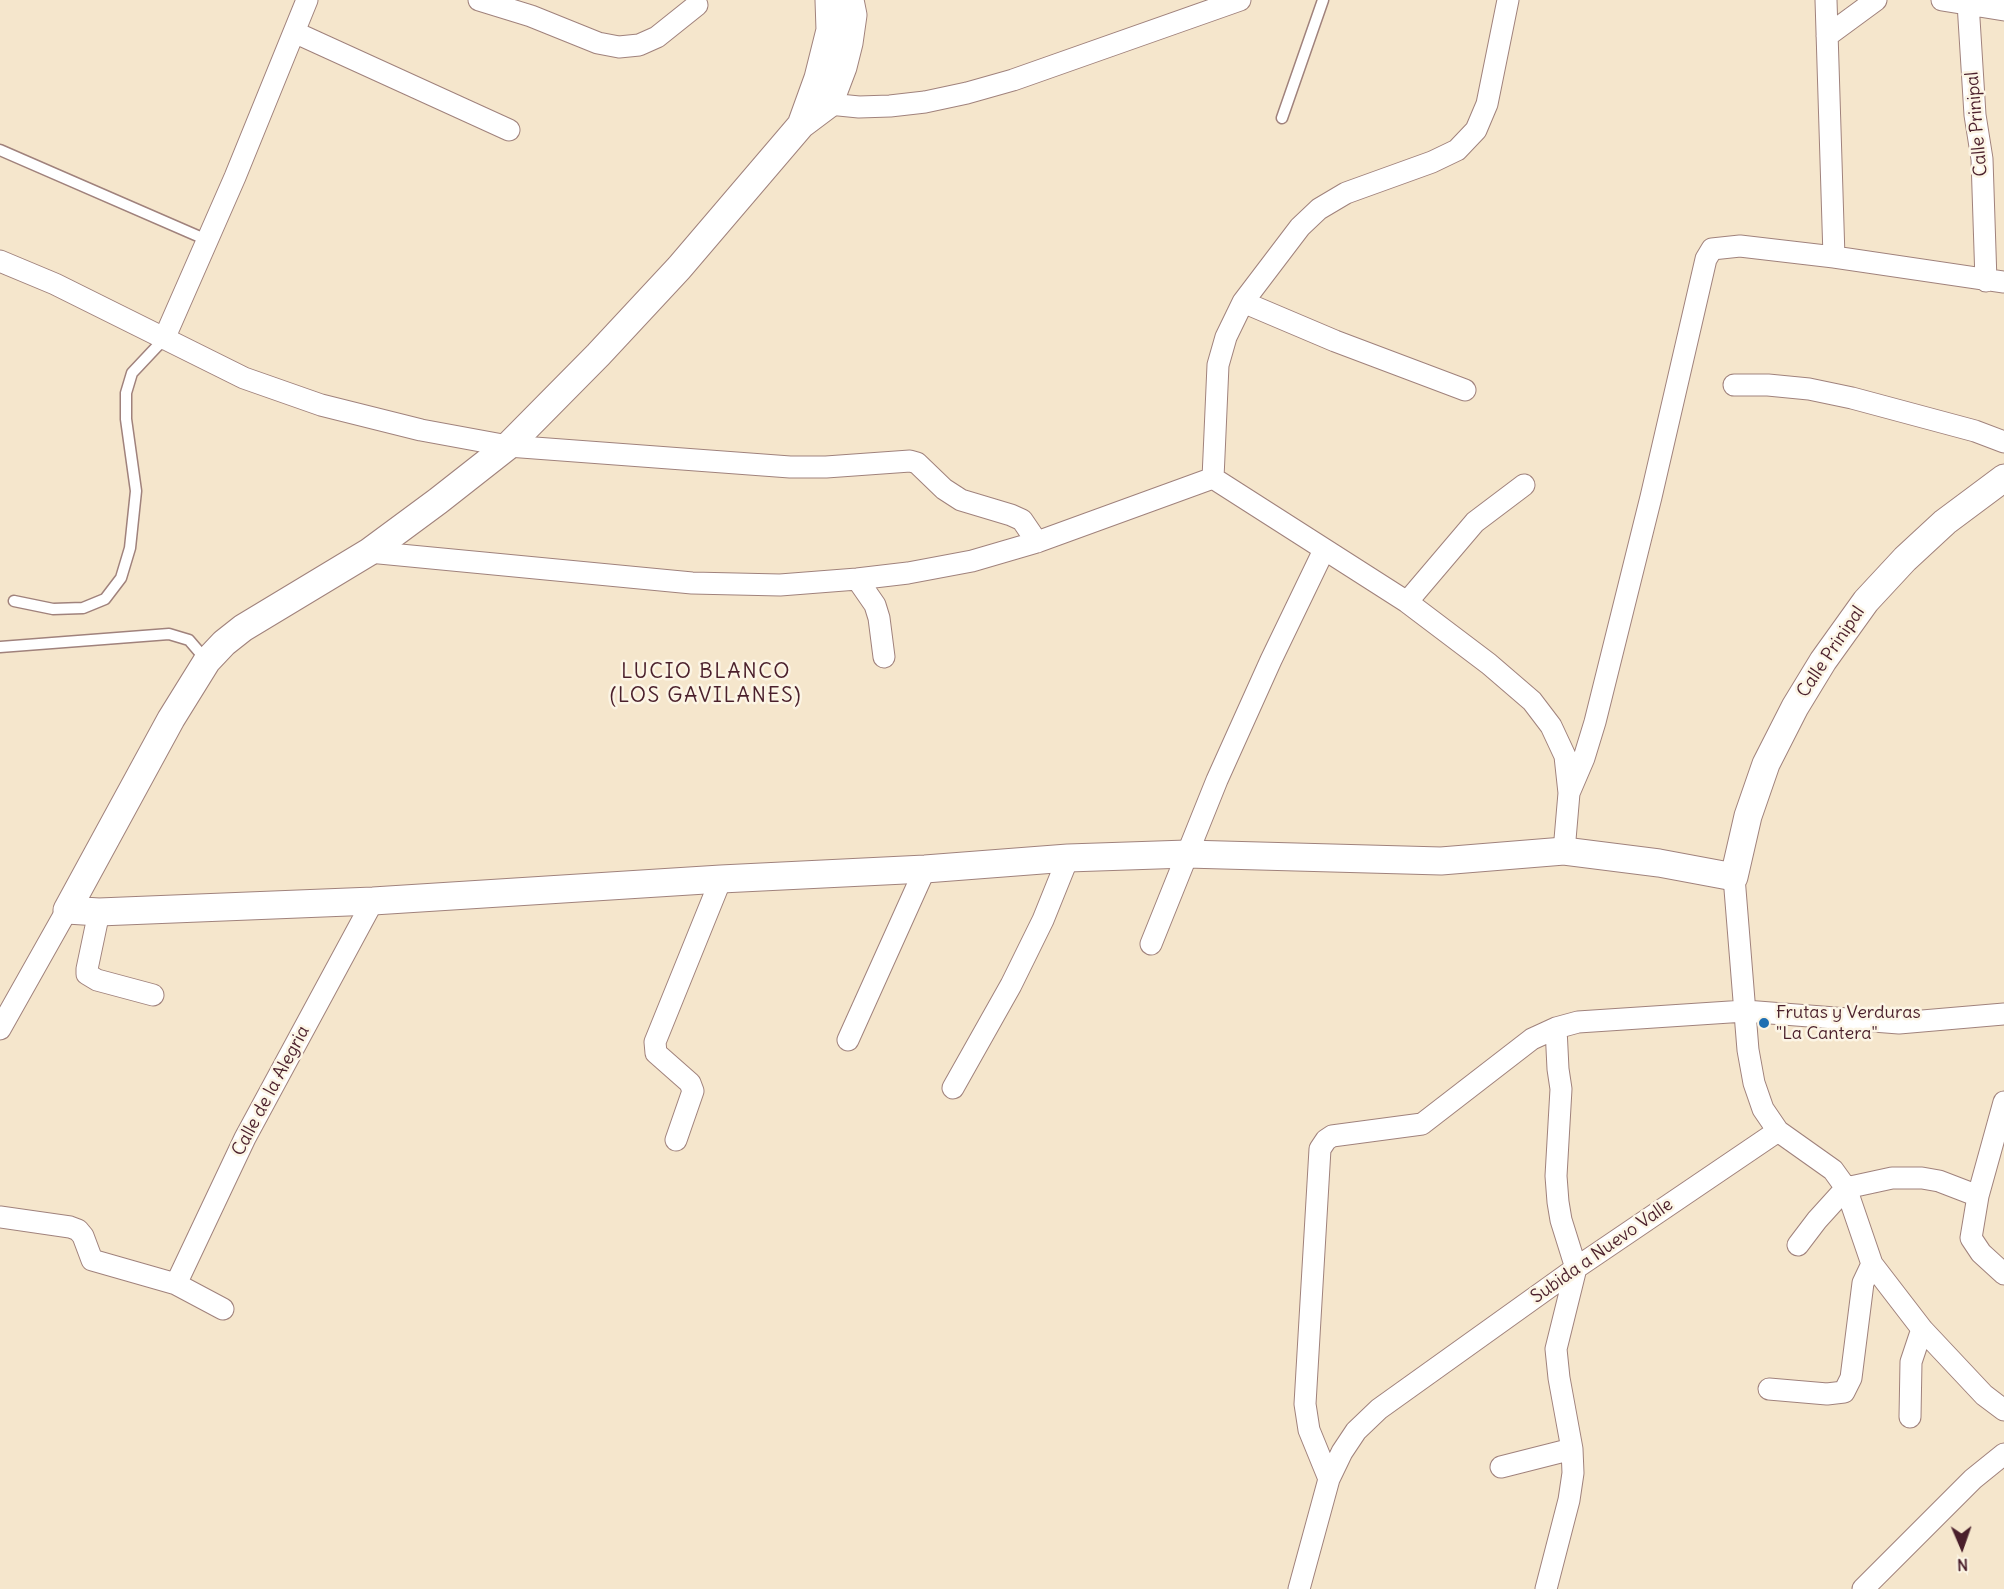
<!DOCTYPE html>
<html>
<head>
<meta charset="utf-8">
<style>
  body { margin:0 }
  #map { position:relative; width:2004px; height:1589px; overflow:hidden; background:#f5e6cc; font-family:Delius,sans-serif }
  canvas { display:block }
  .north { position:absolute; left:1932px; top:1517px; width:60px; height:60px; -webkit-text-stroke:4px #fcf5e5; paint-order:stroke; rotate:178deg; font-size:16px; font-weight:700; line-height:24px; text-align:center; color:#4a1f2b }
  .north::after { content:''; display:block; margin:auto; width:21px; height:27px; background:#4a1f2b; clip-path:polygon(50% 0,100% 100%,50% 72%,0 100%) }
</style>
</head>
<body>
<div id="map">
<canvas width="2004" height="1589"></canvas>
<div class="north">N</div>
</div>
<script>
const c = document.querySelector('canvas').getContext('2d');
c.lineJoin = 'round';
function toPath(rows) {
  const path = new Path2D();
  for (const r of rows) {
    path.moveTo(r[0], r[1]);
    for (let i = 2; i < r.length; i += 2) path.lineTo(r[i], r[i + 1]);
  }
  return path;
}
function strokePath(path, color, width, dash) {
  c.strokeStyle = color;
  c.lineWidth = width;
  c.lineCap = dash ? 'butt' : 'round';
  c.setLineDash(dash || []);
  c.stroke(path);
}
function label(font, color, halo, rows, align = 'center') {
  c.font = font + ' Delius,sans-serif';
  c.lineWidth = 5;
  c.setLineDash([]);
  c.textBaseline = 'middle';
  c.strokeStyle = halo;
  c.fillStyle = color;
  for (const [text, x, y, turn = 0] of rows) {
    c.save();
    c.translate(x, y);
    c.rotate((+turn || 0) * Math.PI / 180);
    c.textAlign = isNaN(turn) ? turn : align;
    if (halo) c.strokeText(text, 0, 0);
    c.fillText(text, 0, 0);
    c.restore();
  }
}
const service = toPath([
  [1282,118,1323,0],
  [0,150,207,240],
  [14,601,53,609,83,608,105,599,121,578,130,548,136,491,126,419,126,393,132,373,164,339],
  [0,647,169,634,189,640,207,661]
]);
const minor = toPath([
  [479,0,531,16,598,43,619,47,639,45,657,37,697,5],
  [1826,0,1834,257],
  [1942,0,2004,10],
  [1968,3,1975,115,1982,159,1986,281],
  [294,32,509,130],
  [1827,36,1876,0],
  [818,97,829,104,859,107,890,106,925,102,967,93,1013,80,1240,0],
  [0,261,55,284,244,378,321,405,421,430,508,446,790,467,826,467,910,461,917,463,944,489,961,500,1011,515,1022,520,1037,542],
  [1243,302,1335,341,1465,390],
  [164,339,235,177,307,0],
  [1734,385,1768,385,1809,389,1852,398,1975,431,2004,442],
  [1213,478,1218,365,1226,337,1243,302,1300,227,1319,209,1346,193,1432,162,1457,150,1476,130,1487,104,1508,0],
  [1213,478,1407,602,1489,664,1532,701,1551,726,1565,756,1569,793,1564,851],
  [369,552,692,583,780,585,857,579,908,573,972,561,1037,542,1213,478],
  [857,579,875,605,879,618,884,657],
  [1407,602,1475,522,1524,485],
  [1569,793,1584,758,1595,722,1651,497,1706,259,1712,249,1740,246,1834,257,2004,282],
  [1734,877,1748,1050,1754,1083,1763,1109,1778,1131,1833,1170,1846,1188,1872,1264,1922,1329,1984,1395,2004,1410],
  [99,912,87,969,87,974,97,980,153,995],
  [1151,944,1217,780,1271,660,1324,550],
  [0,1029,67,910],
  [848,1040,925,869],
  [953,1088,1011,985,1043,920,1068,858],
  [2004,1102,1978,1196,1971,1238,1981,1253,2004,1274],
  [676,1140,693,1091,690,1083,656,1053,655,1042,721,879],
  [0,1217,70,1227,78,1230,83,1236,92,1260,176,1284,223,1309],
  [1798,1245,1817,1220,1846,1188,1892,1178,1922,1178,1939,1181,1978,1196],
  [176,1284,245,1138,373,901],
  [1769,1389,1827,1394,1844,1392,1851,1378,1863,1283,1872,1264],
  [1910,1417,1911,1362,1922,1329],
  [1501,1467,1572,1449],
  [1329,1479,1309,1430,1305,1404,1320,1149,1326,1140,1332,1136,1422,1124,1532,1039,1556,1028,1578,1022,1745,1011,1899,1023,2004,1014],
  [1299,1589,1329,1479,1342,1452,1356,1431,1379,1409,1576,1268,1778,1131],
  [1546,1589,1569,1500,1573,1473,1572,1449,1559,1378,1556,1349,1576,1268,1561,1220,1558,1202,1556,1176,1561,1089,1558,1069,1556,1028],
  [1863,1589,1973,1479,2004,1454]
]);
const tertiary = toPath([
  [850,0,853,15,849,43,843,67,829,104,801,125,679,268,598,355,508,446,438,501,369,552,243,628,224,643,207,661,171,719,67,910,99,912,373,901,721,879,925,869,1068,858,1187,854,1441,861,1564,851,1659,863,1734,877,1748,816,1766,764,1795,707,1823,661,1866,601,1905,559,1945,522,2004,478],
  [801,125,818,78,830,30,829,0]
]);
const markers = [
  [1764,1023,6,"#1f6fb2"]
];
const streetNames = [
  ["Calle Prinipal",1977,124,-95],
  ["Calle Prinipal",1831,652,-56],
  ["Calle de la Alegria",271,1091,-62],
  ["Subida a Nuevo Valle",1602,1251,-35]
];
const poiNames = [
  ["Frutas y Verduras",1776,1013],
  ["\"La Cantera\"",1776,1034]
];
const quarterNames = [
  ["LUCIO BLANCO",706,672],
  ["(LOS GAVILANES)",706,696]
];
strokePath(service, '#a0827c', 13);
strokePath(minor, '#a0827c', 23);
strokePath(tertiary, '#a0827c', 29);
strokePath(service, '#fff', 10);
strokePath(minor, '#fff', 21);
strokePath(tertiary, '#fff', 27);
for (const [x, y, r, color] of markers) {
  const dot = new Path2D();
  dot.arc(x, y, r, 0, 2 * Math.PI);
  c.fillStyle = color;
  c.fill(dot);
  strokePath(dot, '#fcf5e5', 2);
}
label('18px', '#4a1f2b', '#fcf5e5', streetNames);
label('18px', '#4a1f2b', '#fcf5e5', poiNames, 'left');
c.letterSpacing = '1.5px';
label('21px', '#4a1f2b', '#fcf5e5', quarterNames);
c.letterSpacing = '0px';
</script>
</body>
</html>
